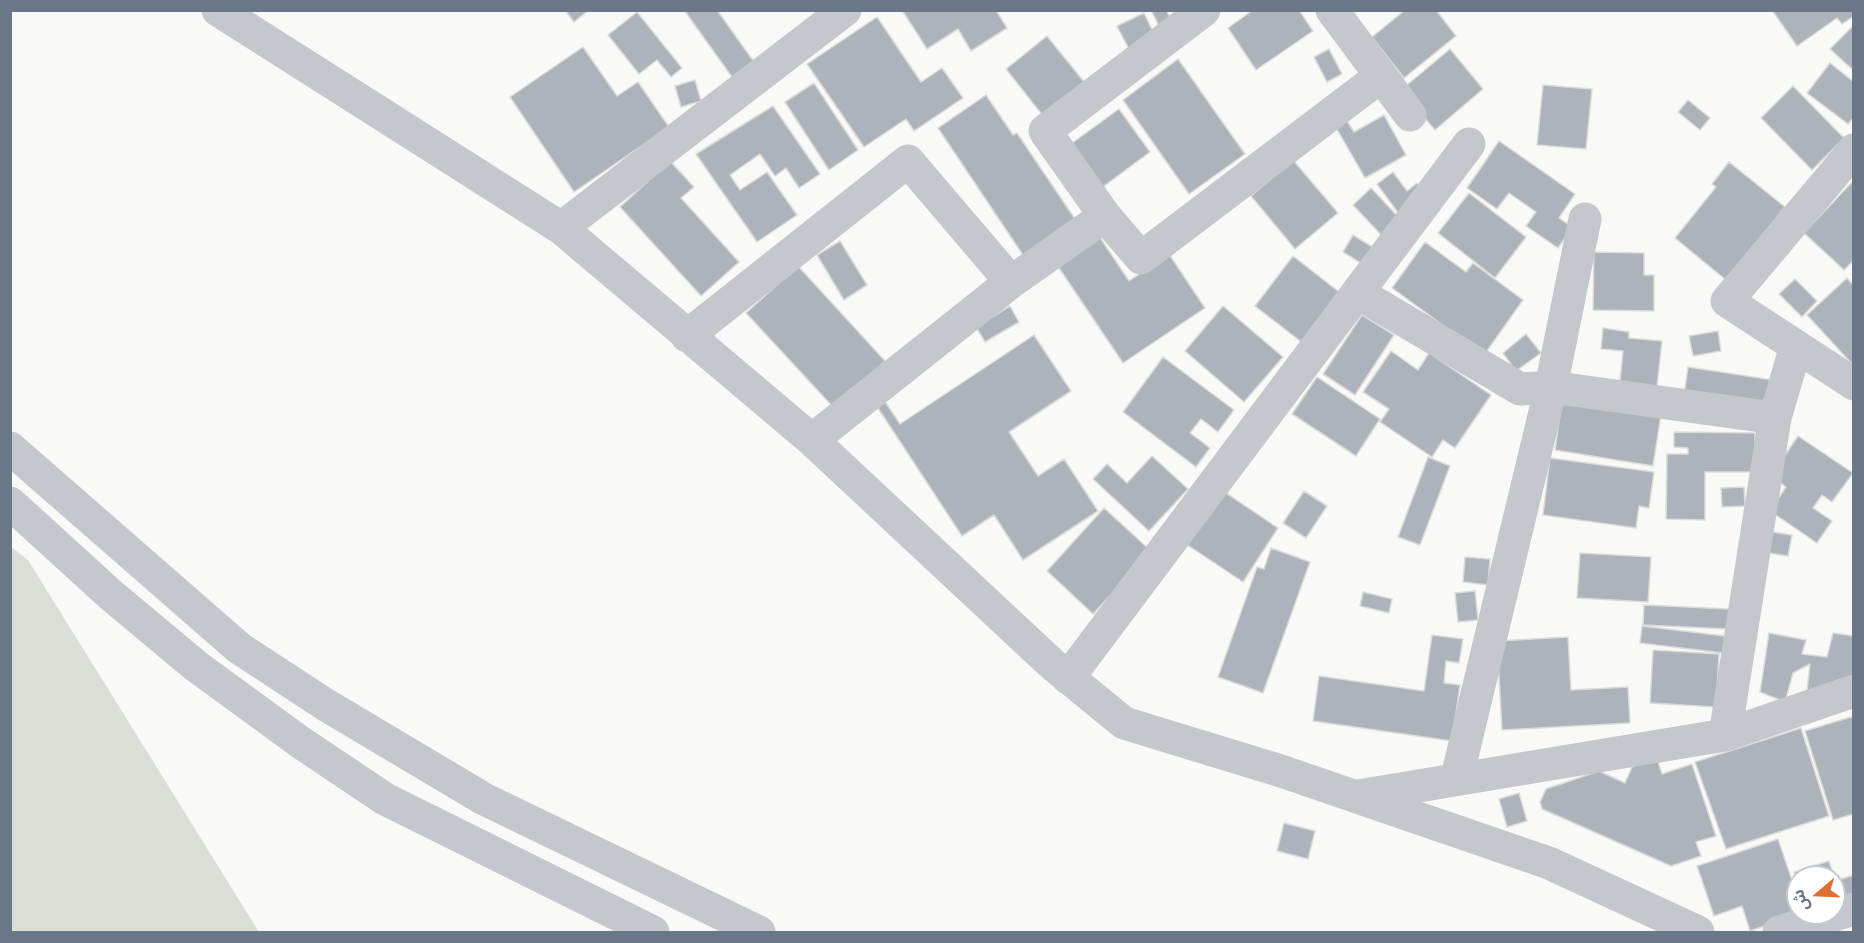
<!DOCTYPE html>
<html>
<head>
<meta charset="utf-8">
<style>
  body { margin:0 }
  #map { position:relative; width:1864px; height:943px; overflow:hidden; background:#f9faf8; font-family:Helvetica,"Noto Sans Arabic",sans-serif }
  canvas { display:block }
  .frame { position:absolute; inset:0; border:12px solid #6a7788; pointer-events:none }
  .north { position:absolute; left:1786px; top:865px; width:60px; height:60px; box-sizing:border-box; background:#fff; border:2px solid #c3c9cf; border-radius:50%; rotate:251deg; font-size:16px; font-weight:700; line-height:24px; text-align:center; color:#6a7788 }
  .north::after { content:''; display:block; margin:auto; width:21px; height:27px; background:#de6e33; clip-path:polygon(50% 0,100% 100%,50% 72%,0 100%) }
</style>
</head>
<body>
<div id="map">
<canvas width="1864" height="943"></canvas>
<div class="frame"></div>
<div class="north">ش</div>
</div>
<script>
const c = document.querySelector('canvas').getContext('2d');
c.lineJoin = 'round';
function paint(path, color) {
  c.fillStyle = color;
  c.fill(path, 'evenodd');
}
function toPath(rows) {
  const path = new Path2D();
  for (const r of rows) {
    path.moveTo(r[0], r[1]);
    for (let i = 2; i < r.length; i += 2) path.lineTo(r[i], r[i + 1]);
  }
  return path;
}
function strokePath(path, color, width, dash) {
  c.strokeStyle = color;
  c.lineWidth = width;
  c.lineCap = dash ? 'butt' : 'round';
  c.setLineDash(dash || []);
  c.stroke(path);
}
const green = toPath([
  [10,546,28,560,259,932,11,932]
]);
const building = toPath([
  [565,10,589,10,574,22,565,10],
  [684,10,717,10,754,62,732,77,684,10],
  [902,10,996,10,1007,28,971,51,958,29,927,49,902,10],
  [1151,10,1166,10,1175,27,1163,34,1151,10],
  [1253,10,1299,10,1313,31,1256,70,1228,28,1253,10],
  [1405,10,1436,10,1456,36,1404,78,1372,37,1405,10],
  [1772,10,1854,10,1854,16,1842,24,1837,18,1797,46,1772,10],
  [637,12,682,68,671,77,657,60,639,74,608,35,637,12],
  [1144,13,1157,40,1131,53,1117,26,1144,13],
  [877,17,921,82,942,68,963,98,914,131,906,119,864,147,807,64,877,17],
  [1854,25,1854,71,1830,49,1854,25],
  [1047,36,1089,88,1047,121,1006,69,1047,36],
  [583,47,617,96,638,82,669,127,574,192,510,97,583,47],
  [1329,49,1342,74,1327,82,1314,57,1329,49],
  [1450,49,1483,89,1435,130,1401,90,1450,49],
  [1178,59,1245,154,1189,194,1123,100,1178,59],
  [1830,63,1854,82,1854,117,1848,124,1807,93,1830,63],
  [695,80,701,101,681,107,675,86,695,80],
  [814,83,858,150,829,170,785,102,814,83],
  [1543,85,1592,89,1586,149,1537,145,1543,85],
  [1793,86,1844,138,1812,170,1761,118,1793,86],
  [986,95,1013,135,1017,133,1079,225,1027,261,938,128,986,95],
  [1688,100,1710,118,1700,130,1678,112,1688,100],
  [773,106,820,174,799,188,786,168,775,176,760,154,730,175,740,190,767,172,797,215,757,242,696,154,773,106],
  [1119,109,1150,152,1100,189,1068,146,1119,109],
  [1384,115,1406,155,1365,178,1334,124,1345,118,1354,132,1384,115],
  [1499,141,1575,194,1559,218,1572,227,1558,248,1526,226,1536,212,1509,193,1497,209,1467,188,1499,141],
  [1293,160,1338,213,1295,249,1251,196,1293,160],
  [670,161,694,187,681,198,739,262,701,296,620,207,670,161],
  [1729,162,1785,207,1726,280,1675,238,1716,187,1712,184,1729,162],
  [1393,172,1407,191,1417,183,1425,194,1399,214,1377,184,1393,172],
  [1854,180,1854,260,1844,270,1804,233,1854,180],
  [1371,188,1403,222,1385,239,1353,205,1371,188],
  [1469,193,1526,237,1495,278,1438,233,1469,193],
  [1353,235,1374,248,1364,265,1343,252,1353,235],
  [1099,236,1129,281,1169,254,1205,308,1123,363,1057,265,1099,236],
  [840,241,867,285,844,300,817,255,840,241],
  [1425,242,1466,272,1473,263,1523,300,1484,355,1392,288,1425,242],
  [1594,252,1644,253,1644,275,1654,275,1654,311,1593,310,1594,252],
  [1293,256,1343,295,1304,344,1255,306,1293,256],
  [798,266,885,361,834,408,746,313,798,266],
  [1847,278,1854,286,1854,366,1807,315,1847,278],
  [1795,279,1817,301,1802,317,1779,294,1795,279],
  [1010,306,1019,322,985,342,976,327,1010,306],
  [1223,306,1283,357,1244,402,1185,351,1223,306],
  [1362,315,1394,335,1355,395,1323,374,1362,315],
  [1603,328,1629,332,1629,338,1662,341,1656,395,1619,391,1623,351,1601,349,1603,328],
  [1718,331,1721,351,1693,356,1689,336,1718,331],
  [1526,334,1541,353,1516,371,1503,353,1526,334],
  [1034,335,1071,391,1009,432,1038,476,1064,459,1098,511,1023,560,994,515,962,536,874,402,882,397,900,424,1034,335],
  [1391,351,1418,370,1429,353,1491,395,1455,448,1443,440,1432,457,1380,422,1389,409,1363,392,1391,351],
  [1163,357,1234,410,1218,432,1201,419,1190,433,1210,448,1196,467,1123,412,1163,357],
  [1688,367,1773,380,1769,407,1684,395,1688,367],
  [1317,377,1380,419,1356,456,1292,414,1317,377],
  [1563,393,1662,408,1653,466,1555,450,1563,393],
  [1674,432,1755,433,1755,472,1705,472,1705,520,1666,519,1667,454,1688,454,1688,448,1674,447,1674,432],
  [1798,436,1853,473,1832,502,1822,495,1813,508,1832,521,1817,543,1770,511,1786,487,1771,476,1798,436],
  [1152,456,1188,489,1149,531,1093,479,1107,464,1127,483,1152,456],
  [1428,457,1450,466,1420,545,1398,537,1428,457],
  [1550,458,1654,472,1649,508,1639,506,1636,528,1543,515,1550,458],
  [1744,487,1745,506,1722,507,1721,488,1744,487],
  [1223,491,1278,528,1243,582,1186,544,1223,491],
  [1304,491,1327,506,1306,538,1283,523,1304,491],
  [1104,508,1151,551,1093,614,1047,571,1104,508],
  [1772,532,1792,535,1788,556,1769,553,1772,532],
  [1271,548,1310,562,1263,693,1218,677,1257,567,1264,569,1271,548],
  [1580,553,1651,557,1648,602,1577,598,1580,553],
  [1465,557,1490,559,1488,585,1463,582,1465,557],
  [1475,591,1478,620,1458,622,1455,593,1475,591],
  [1363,592,1392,599,1389,613,1360,606,1363,592],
  [1644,605,1729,609,1728,629,1643,625,1644,605],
  [1642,626,1725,636,1723,653,1640,643,1642,626],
  [1769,633,1806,640,1802,654,1827,657,1833,633,1854,636,1854,680,1806,699,1810,664,1793,673,1785,702,1760,692,1769,633],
  [1432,635,1463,639,1459,663,1446,661,1444,683,1460,685,1452,741,1313,721,1319,676,1424,691,1432,635],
  [1568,637,1571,690,1628,687,1630,723,1502,730,1497,641,1568,637],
  [1653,650,1719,654,1716,707,1650,703,1653,650],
  [1854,716,1854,814,1833,820,1805,731,1854,716],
  [1801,728,1829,816,1726,849,1695,762,1801,728],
  [1655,752,1662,774,1692,764,1716,836,1696,842,1701,856,1671,866,1542,809,1540,802,1546,789,1599,771,1625,783,1636,758,1655,752],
  [1519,793,1527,821,1507,827,1499,799,1519,793],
  [1284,823,1315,831,1308,859,1277,851,1284,823],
  [1778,839,1798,898,1798,913,1803,913,1750,931,1742,906,1714,916,1697,866,1778,839],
  [1829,861,1834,877,1798,877,1798,886,1794,872,1829,861],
  [1854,875,1854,903,1834,909,1834,878,1835,881,1854,875]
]);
const minor = toPath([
  [218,10,561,228,812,440,1052,664,1124,723,1281,771,1549,863,1698,932],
  [1204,10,1045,131,1105,216,1141,258,1381,76],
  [1332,10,1410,115],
  [1854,150,1727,301,1854,384],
  [561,228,845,10],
  [1011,282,1105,216],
  [1358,293,1520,389,1551,387,1775,418],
  [687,336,908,161,1011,282,812,440],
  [10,448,239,648,326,705,484,799,759,932],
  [10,503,111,595,196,666,300,742,385,799,653,932],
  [1068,678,1469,144],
  [1725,735,1775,418,1796,346],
  [1457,777,1551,387,1585,219],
  [1358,796,1725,735,1854,691],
  [1779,932,1854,909]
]);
paint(green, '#d9dfd7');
paint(building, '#acb3ba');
strokePath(building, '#dbdcda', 1.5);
strokePath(minor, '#c4c7cb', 33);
</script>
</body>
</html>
